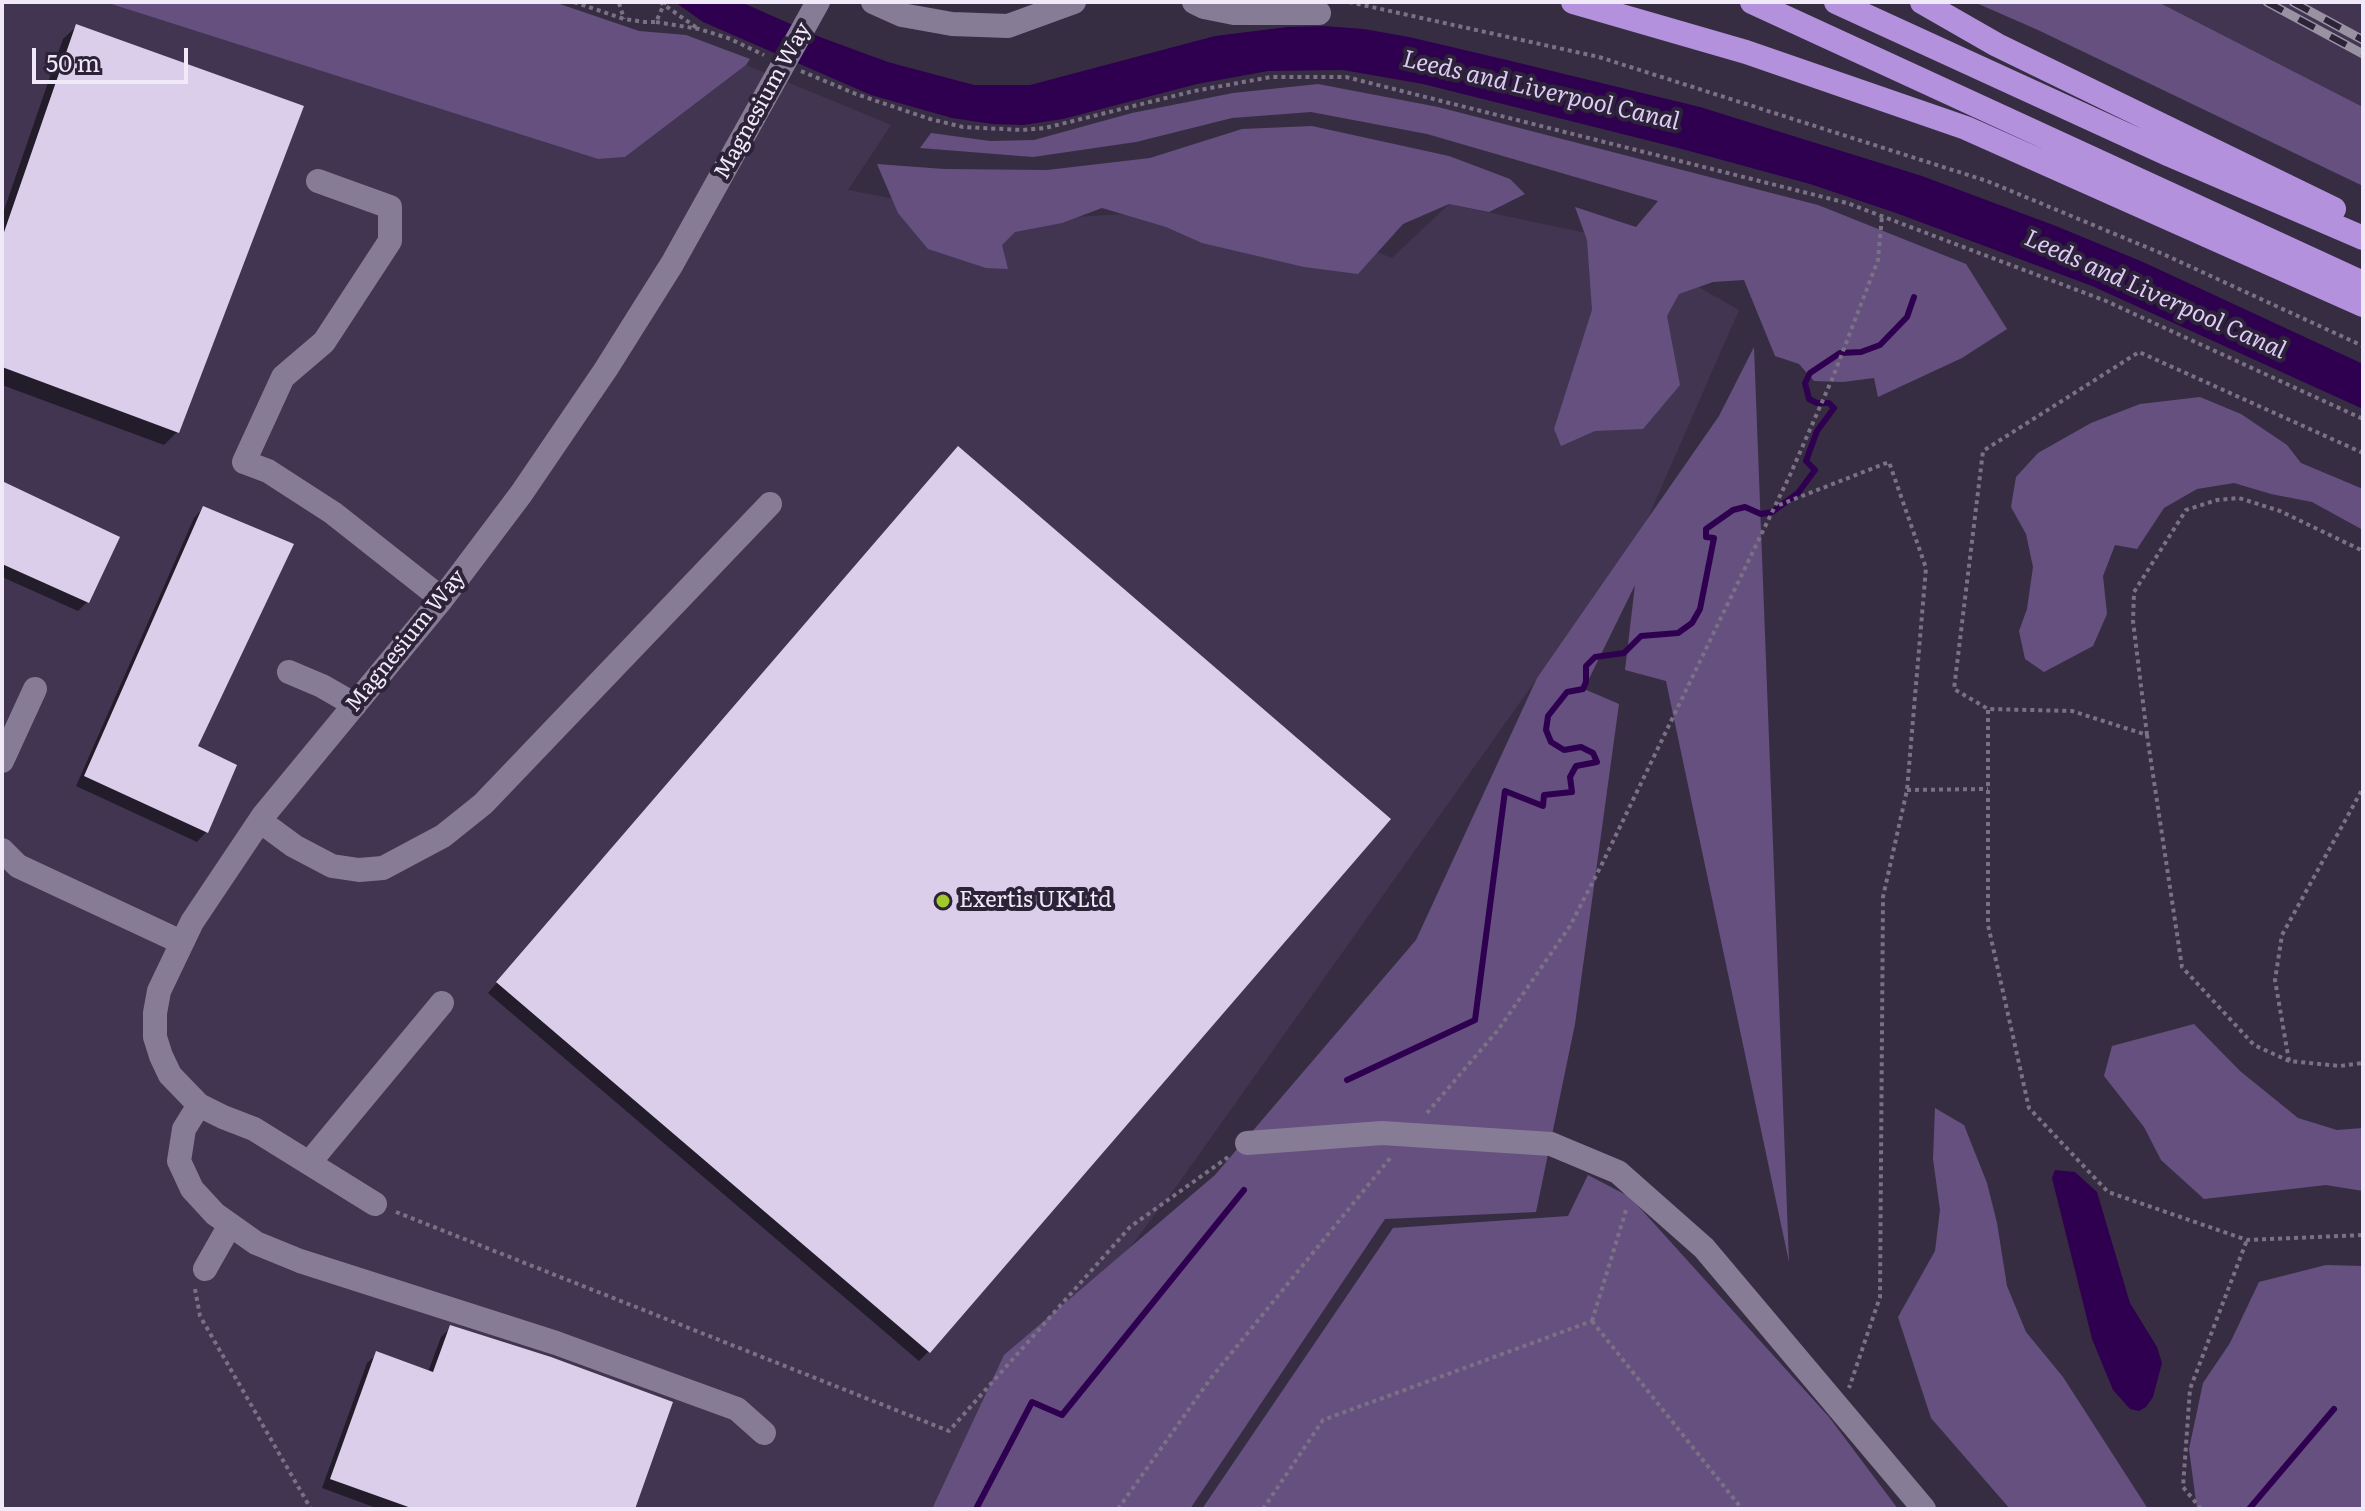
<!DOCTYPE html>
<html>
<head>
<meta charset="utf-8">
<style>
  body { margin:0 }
  #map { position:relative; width:2365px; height:1511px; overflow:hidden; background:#372d43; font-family:Literata,serif }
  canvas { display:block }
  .frame { position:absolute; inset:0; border:4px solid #f0eaf8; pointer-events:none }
  .scale { position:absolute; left:32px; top:48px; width:156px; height:36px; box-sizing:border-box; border:4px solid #f0eaf8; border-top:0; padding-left:10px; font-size:24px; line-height:28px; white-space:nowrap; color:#f0eaf8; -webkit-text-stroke:6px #2c2338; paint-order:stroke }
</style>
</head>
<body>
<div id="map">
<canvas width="2365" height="1511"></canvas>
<div class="frame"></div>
<div class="scale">50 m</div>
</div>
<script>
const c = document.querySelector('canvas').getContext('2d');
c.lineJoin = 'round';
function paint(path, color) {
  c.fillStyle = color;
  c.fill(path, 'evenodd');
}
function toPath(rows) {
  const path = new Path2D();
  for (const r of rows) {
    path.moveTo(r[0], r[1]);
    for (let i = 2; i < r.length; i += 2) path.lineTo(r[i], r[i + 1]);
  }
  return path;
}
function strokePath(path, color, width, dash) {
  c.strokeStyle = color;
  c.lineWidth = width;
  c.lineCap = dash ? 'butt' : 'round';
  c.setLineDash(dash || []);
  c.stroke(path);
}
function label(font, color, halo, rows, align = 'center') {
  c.font = font + ' Literata,serif';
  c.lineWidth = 8;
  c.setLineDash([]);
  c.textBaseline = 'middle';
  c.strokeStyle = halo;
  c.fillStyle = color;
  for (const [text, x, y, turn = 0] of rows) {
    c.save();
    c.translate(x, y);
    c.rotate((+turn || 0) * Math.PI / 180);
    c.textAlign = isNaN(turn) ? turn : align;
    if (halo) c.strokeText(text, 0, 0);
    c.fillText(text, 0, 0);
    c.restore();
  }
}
const built = toPath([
  [2,2,105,2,598,159,625,157,746,65,891,125,848,190,1008,221,1263,206,1392,258,1449,204,1614,239,1739,310,1643,529,1178,1184,931,1509,2,1509],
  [2158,2,2363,2,2363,107]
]);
const green = toPath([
  [105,2,554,2,639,31,686,35,750,59,746,65,625,157,598,159],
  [1974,2,2158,2,2363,107,2363,186,2038,30],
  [1318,84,1438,107,1818,205,1966,264,2007,329,1962,358,1878,397,1874,378,1843,382,1814,381,1799,364,1775,356,1744,280,1713,282,1679,294,1667,316,1680,385,1643,429,1595,431,1561,446,1554,429,1592,310,1587,240,1575,207,1636,227,1658,201,1427,134,1311,112,1232,118,1136,142,1033,157,920,148,931,133,990,141,1034,140,1132,113,1233,93],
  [1312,126,1449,156,1510,179,1525,194,1489,212,1449,204,1403,224,1358,274,1304,267,1202,243,1166,227,1102,208,1062,223,1015,232,1002,245,1008,269,986,268,928,249,898,213,877,164,944,169,1047,170,1150,158,1242,129],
  [1754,347,1789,1262,1666,681,1625,670,1635,585,1584,689,1619,704,1575,1024,1536,1212,1385,1219,1190,1509,932,1509,1004,1355,1215,1175,1416,940,1537,678,1719,416],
  [2200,397,2241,414,2287,445,2301,463,2363,489,2363,530,2312,502,2271,494,2234,483,2197,489,2164,508,2137,549,2115,545,2103,576,2107,614,2093,646,2044,672,2025,659,2019,631,2027,609,2033,567,2026,534,2011,507,2016,477,2038,453,2091,423,2140,404],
  [2194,1024,2240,1071,2298,1118,2337,1130,2363,1128,2363,1191,2326,1185,2204,1199,2161,1160,2144,1127,2104,1076,2112,1046],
  [1935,1108,1964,1125,1987,1183,1997,1223,2007,1286,2026,1332,2063,1377,2148,1509,2010,1509,1931,1418,1898,1317,1935,1251,1940,1210,1933,1159],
  [1588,1175,1630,1197,1829,1417,1898,1509,1202,1509,1393,1228,1568,1216],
  [2326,1265,2363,1266,2363,1509,2197,1509,2189,1449,2203,1383,2230,1343,2259,1282]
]);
const water = toPath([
  [675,2,741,2,820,37,888,62,974,85,1030,85,1215,36,1287,27,1324,26,1364,29,1409,37,1507,60,1700,107,1922,176,2056,226,2143,262,2363,364,2363,409,2092,286,1896,213,1810,184,1682,149,1423,84,1343,70,1268,71,1197,84,1063,119,1023,125,992,124,952,118,871,95,703,22],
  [2055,1170,2075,1172,2097,1192,2130,1303,2157,1347,2162,1363,2153,1397,2146,1407,2139,1411,2130,1409,2113,1390,2092,1339,2052,1178]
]);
const shadow = toPath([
  [77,26,177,432,164,445,2,385,2,216,63,39],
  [949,459,928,1352,919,1361,488,993],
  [2,483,88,601,78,611,2,577],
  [203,508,195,747,206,832,197,842,76,786,194,518],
  [451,1327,632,1509,379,1509,322,1488,367,1363,377,1354,428,1372,441,1337]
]);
const stream = toPath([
  [1347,1080,1475,1020,1505,791,1543,806,1544,795,1572,792,1570,777,1576,766,1597,762,1593,753,1581,747,1564,750,1551,742,1546,730,1548,716,1567,692,1583,689,1586,682,1586,666,1595,657,1624,653,1641,636,1678,633,1692,623,1700,609,1714,538,1706,537,1706,529,1733,510,1745,507,1761,514,1772,512,1798,493,1815,470,1806,461,1817,431,1834,408,1829,403,1817,403,1809,399,1805,383,1810,373,1840,353,1861,352,1880,345,1907,317,1914,297],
  [976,1509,1032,1402,1062,1415,1244,1190],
  [2249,1509,2334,1409]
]);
const building = toPath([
  [76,24,304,106,179,433,2,367,2,238],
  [958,446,1391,819,930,1353,496,982],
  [2,481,120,537,89,603,2,564],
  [203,506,294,544,198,746,237,765,208,833,84,776],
  [450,1325,551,1357,673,1402,635,1509,414,1509,330,1479,376,1351,433,1372]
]);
const path = toPath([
  [574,2,624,19,645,22,656,22,665,2],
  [660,2,697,28],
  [1349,2,1599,57,1987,181,2163,254,2363,346],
  [619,3,624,19],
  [656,22,699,29,728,38,764,55],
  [801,71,856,94,930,119,963,127,1022,130,1045,128,1194,91,1271,77,1346,77,1847,203,2106,301,2363,419],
  [2363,453,2139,352,1983,451,1954,689,1988,709,2072,711,2147,735,2182,967,2254,1045,2289,1061,2340,1066,2363,1063],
  [1779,505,1889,462,1926,568,1907,790,1883,897,1880,1297,1849,1388],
  [1988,710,1988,925,2029,1108,2108,1192,2247,1240,2363,1235],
  [2147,735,2133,621,2134,592,2186,510,2217,500,2239,498,2280,511,2363,551],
  [1907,790,1988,789],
  [2289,1061,2275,980,2282,935,2363,788],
  [1427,1113,1498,1030,1570,926,1602,864,1790,475,1833,377,1878,260,1882,216],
  [396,1212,949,1431,1130,1227,1231,1155],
  [195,1289,200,1316,311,1509],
  [1592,1321,1742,1509],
  [1592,1321,1627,1207],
  [1118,1509,1211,1378,1391,1157],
  [1263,1509,1323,1420,1592,1321],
  [2201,1509,2183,1487,2190,1389,2247,1240]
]);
const minor = toPath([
  [873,2,902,15,952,24,1008,26,1074,2],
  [1194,2,1204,7,1234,13,1319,13],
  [318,181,390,207,390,241,324,342,283,377,244,462,268,471,333,513,442,599],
  [289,672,322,686,355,705],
  [2,761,35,689],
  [260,821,294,846,332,866,359,870,383,868,443,836,483,804,770,504],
  [2,850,18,866,181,942],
  [199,1105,184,1129,179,1161,192,1189,215,1214,256,1243,300,1261,556,1343,737,1409,764,1433],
  [1247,1143,1382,1133,1551,1144,1618,1172,1704,1248,1924,1509],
  [309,1163,442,1003],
  [375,1204,254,1129,223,1117,199,1105,170,1075,161,1056,155,1037,155,1013,159,991,192,922,263,816,442,599,521,494,606,369,672,264,818,2],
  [205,1269,230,1225]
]);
const highway = toPath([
  [1573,2,1746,52,1966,128,2363,305],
  [1752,2,2363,283],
  [1836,2,2170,155,2363,238],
  [1922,2,1997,45,2334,209]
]);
const rail = toPath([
  [2267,2,2363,54],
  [2293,2,2363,40]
]);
const markers = [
  [943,901,8,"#a0ca2c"]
];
const streetNames = [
  ["Magnesium Way",763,101,-61],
  ["Magnesium Way",406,641,-51]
];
const poiNames = [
  ["Exertis UK Ltd",959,901]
];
const waterNames = [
  ["Leeds and Liverpool Canal",1541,91,13],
  ["Leeds and Liverpool Canal",2155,295,24]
];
paint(built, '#423551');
paint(green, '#665080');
paint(water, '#2f0050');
paint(shadow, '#0007');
strokePath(stream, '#2f0050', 6);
paint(building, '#daceea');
strokePath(path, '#7a7185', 4, [4, 4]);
strokePath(minor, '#877c95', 24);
strokePath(highway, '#b391dd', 24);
strokePath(rail, '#9992a3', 9);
strokePath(rail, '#2c2338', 6, [18]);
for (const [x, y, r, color] of markers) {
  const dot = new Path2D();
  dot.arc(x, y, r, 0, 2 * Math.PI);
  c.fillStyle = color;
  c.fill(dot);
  strokePath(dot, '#2c2338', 3);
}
label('22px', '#f0eaf8', '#2c2338', streetNames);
label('22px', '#f0eaf8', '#2c2338', poiNames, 'left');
label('italic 24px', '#ddcbf6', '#2c2338', waterNames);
</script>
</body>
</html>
